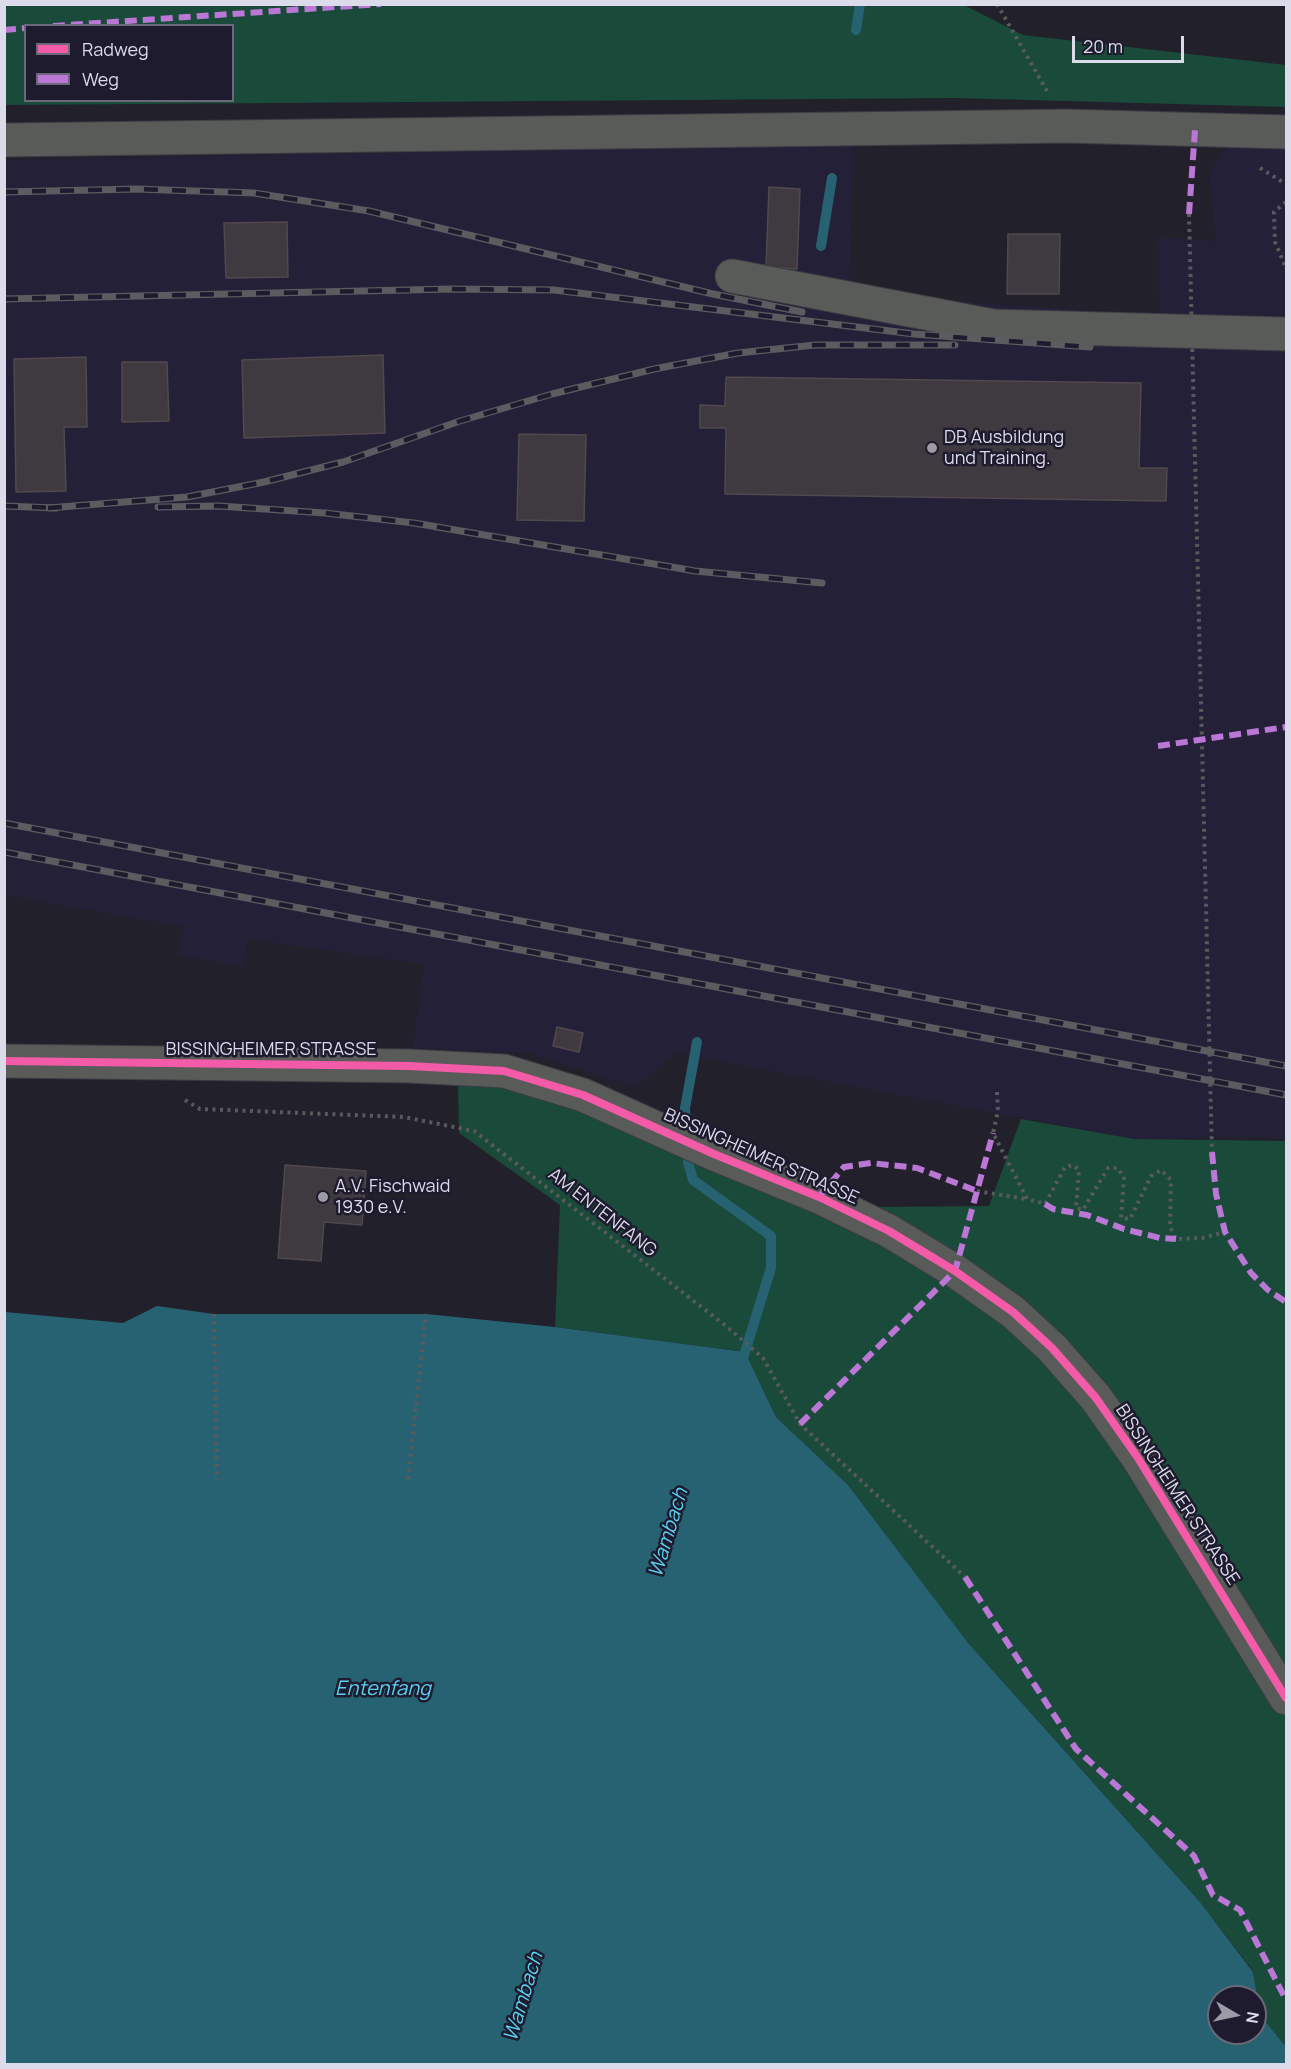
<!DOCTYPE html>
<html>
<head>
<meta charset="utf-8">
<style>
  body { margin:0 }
  #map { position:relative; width:1291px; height:2069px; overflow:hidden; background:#22202a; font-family:Manrope,sans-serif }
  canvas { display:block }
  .frame { position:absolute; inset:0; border:6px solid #dcdbe9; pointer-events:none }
  .legend { position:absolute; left:24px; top:24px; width:210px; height:78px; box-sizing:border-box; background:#1e1b2f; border:2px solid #6a6879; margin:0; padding:8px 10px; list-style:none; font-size:18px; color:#dcdbe9 }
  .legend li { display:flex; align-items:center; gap:12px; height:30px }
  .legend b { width:30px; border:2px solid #6a6879 }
  .north { position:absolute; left:1207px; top:1985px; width:60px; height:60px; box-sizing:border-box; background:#1e1b2f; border:2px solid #6a6879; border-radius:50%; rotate:99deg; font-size:16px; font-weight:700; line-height:24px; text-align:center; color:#dcdbe9 }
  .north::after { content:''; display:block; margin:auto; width:21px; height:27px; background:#9b9aa6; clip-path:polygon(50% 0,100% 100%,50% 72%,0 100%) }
  .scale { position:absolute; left:1072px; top:36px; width:112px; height:27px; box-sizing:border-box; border:3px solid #dcdbe9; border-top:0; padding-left:8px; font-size:18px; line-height:21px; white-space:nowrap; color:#dcdbe9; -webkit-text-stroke:4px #1e1b2f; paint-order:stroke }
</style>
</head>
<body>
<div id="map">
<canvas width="1291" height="2069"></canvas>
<div class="frame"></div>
<ul class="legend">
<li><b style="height:8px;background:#f35aa7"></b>Radweg</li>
<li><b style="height:8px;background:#ba77d6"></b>Weg</li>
</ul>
<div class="north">N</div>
<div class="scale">20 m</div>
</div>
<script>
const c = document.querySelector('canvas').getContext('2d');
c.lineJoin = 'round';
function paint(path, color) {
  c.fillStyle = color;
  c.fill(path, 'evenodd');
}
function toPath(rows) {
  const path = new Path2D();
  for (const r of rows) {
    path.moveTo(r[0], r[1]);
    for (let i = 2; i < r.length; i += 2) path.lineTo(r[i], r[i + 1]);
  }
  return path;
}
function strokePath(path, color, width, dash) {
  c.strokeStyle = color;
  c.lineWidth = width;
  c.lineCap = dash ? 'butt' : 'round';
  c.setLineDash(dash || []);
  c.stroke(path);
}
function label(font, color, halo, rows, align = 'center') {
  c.font = font + ' Manrope,sans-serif';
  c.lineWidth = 5;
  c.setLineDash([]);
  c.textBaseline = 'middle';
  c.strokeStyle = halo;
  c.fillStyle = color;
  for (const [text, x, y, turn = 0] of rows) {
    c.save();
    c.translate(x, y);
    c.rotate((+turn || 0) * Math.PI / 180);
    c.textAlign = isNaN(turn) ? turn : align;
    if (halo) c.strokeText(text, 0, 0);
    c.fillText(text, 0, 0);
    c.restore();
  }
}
const built = toPath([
  [1286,138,1286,1139,1255,1137,1134,1139,676,1053,636,1087,529,1053,413,1048,424,964,247,939,244,967,178,955,183,927,5,895,4,160,854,144,849,288,974,303,1159,315,1158,237,1216,241,1209,173,1226,147]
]);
const green = toPath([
  [4,5,964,5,1023,35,1286,65,1286,107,955,98,5,105],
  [26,26,232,26,232,100,26,100],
  [458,1079,539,1095,867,1207,989,1206,1021,1119,1134,1139,1286,1141,1286,2047,1261,2016,1253,1971,1200,1902,969,1644,848,1485,776,1417,745,1352,555,1327,560,1205,459,1133]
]);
const water = toPath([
  [157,1306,214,1314,426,1314,555,1327,745,1352,776,1417,848,1485,969,1644,1200,1902,1253,1972,1261,2016,1286,2047,1286,2064,5,2064,5,1312,123,1323],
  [1219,1997,1255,1997,1255,2033,1219,2033]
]);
const stream = toPath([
  [856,30,860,4],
  [821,246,832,178],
  [697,1042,685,1108,688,1162,693,1180,771,1236,771,1268,741,1365]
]);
const building = toPath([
  [769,187,800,189,797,269,766,267,769,187],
  [287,222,288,277,226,278,224,223,287,222],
  [1008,234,1060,234,1059,294,1007,294,1008,234],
  [383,355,385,433,244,438,242,360,383,355],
  [86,357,87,427,64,427,66,491,16,492,14,359,86,357],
  [122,362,167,362,169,421,122,422,122,362],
  [726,377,1141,383,1139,468,1167,468,1166,501,725,494,726,428,700,428,700,405,725,406,726,377],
  [519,434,586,435,584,521,517,520,519,434],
  [557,1027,583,1033,579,1052,553,1046,557,1027],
  [285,1165,366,1171,362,1225,324,1222,321,1261,278,1258,285,1165]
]);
const path = toPath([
  [997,4,1047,91],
  [1260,168,1286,184],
  [1286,202,1274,212,1275,242,1286,268],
  [997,1092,998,1111,993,1133,1027,1199,1045,1204,1065,1167,1073,1165,1079,1170,1076,1208,1083,1210,1108,1168,1118,1168,1124,1178,1121,1218,1130,1219,1151,1176,1161,1170,1171,1180,1170,1227,1176,1239,1202,1238,1225,1232],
  [185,1100,200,1109,404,1117,474,1131,726,1326,763,1358,800,1424,965,1577],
  [977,1191,1026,1199],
  [214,1314,217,1480],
  [408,1479,426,1314]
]);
const minor = toPath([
  [4,140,1067,126,1286,132],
  [732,276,993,326,1286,334],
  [4,1061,409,1066,504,1071,583,1095,714,1154,819,1197,889,1231,955,1271,1013,1312,1052,1348,1096,1398,1138,1458,1286,1698]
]);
const rail = toPath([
  [4,192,136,189,254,193,369,211,713,294,802,312],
  [4,299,451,289,554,290,914,334,1090,347],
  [4,506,56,508],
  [158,507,219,506,325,513,414,523,695,571,822,583],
  [48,508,187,497,264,482,343,462,460,421,552,394,654,369,738,353,815,345,955,345],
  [4,823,1286,1066],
  [4,852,1286,1095]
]);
const pathBridge = toPath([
  [1189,214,1212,1152]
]);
const quiet = toPath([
  [53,26,381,4],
  [4,30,26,28],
  [1189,214,1195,130],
  [1158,746,1286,727],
  [1212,1152,1216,1194,1225,1232,1251,1273,1268,1290,1286,1302],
  [819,1197,844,1167,871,1163,917,1168,977,1191],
  [1045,1204,1053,1209,1087,1215,1124,1229,1160,1238,1176,1239],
  [800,1424,955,1271,993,1133],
  [965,1577,1076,1749,1194,1856,1213,1895,1240,1910,1286,2000]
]);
const cycleway = toPath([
  [4,1061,409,1066,504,1071,583,1095,714,1154,819,1197,889,1231,955,1271,1013,1312,1052,1348,1096,1398,1138,1458,1286,1698]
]);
const markers = [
  [932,448,6,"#9b9aa6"],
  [323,1197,6,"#9b9aa6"]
];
const poiNames = [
  ["DB Ausbildung",944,438],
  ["und Training.",944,459],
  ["A.V. Fischwaid",335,1187],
  ["1930 e.V.",335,1208]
];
const streetNames = [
  ["BISSINGHEIMER STRASSE",271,1050],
  ["BISSINGHEIMER STRASSE",761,1157,24],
  ["AM ENTENFANG",602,1213,38],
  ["BISSINGHEIMER STRASSE",1177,1495,57]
];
const waterNames = [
  ["Wambach",669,1533,-73],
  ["Entenfang",383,1689],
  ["Wambach",524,1997,-73]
];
paint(built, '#242038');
paint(green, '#1a4a3a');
paint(water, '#276272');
strokePath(stream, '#276272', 10);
paint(building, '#3f3a3f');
strokePath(building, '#50494d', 1.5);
strokePath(minor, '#3d3b44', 35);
strokePath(path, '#595a5b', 4, [3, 4.5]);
strokePath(minor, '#595b59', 33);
strokePath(rail, '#5b5c5f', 7);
strokePath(rail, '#1e1b2f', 4.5, [14]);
strokePath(pathBridge, '#595a5b', 4, [3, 4.5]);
strokePath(quiet, '#ba77d6', 6, [12, 6]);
strokePath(cycleway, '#f35aa7', 8);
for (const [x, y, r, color] of markers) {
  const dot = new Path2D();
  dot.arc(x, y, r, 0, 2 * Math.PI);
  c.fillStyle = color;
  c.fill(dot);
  strokePath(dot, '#1e1b2f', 2);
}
label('18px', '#dcdbe9', '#1e1b2f', poiNames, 'left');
label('18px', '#dcdbe9', '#1e1b2f', streetNames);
label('italic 20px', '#57d3f1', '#1e1b2f', waterNames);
</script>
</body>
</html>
